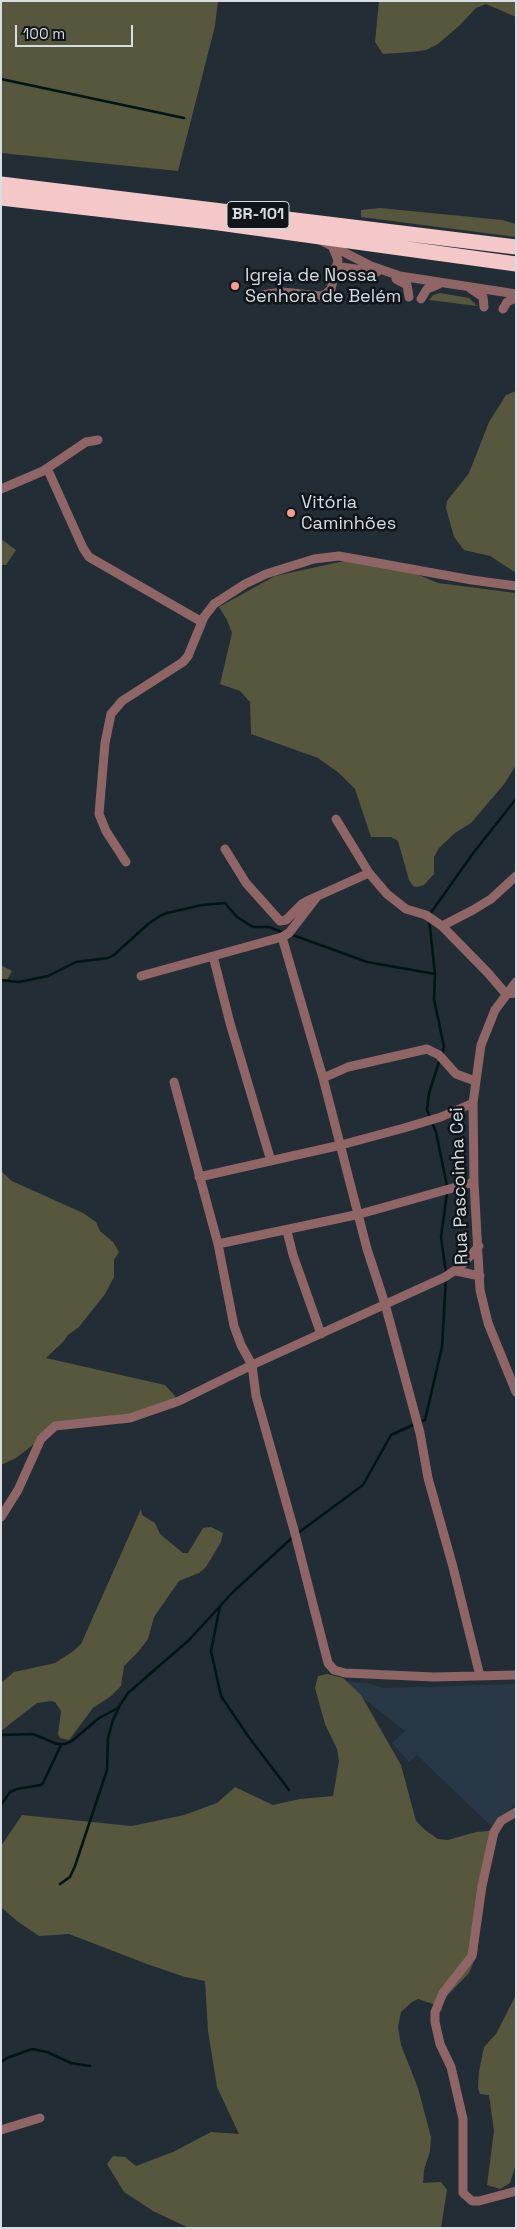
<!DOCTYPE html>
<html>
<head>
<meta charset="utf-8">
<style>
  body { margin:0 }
  #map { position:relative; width:517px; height:2229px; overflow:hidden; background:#222d36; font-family:"Space Grotesk",sans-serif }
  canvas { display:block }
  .frame { position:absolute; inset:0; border:2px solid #d6dde3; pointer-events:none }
  .scale { position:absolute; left:15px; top:25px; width:118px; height:22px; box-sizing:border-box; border:2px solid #d6dde3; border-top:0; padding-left:6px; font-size:15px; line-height:18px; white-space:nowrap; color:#d6dde3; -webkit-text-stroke:4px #101519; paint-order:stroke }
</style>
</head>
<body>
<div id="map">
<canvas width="517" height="2229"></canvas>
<div class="frame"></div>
<div class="scale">100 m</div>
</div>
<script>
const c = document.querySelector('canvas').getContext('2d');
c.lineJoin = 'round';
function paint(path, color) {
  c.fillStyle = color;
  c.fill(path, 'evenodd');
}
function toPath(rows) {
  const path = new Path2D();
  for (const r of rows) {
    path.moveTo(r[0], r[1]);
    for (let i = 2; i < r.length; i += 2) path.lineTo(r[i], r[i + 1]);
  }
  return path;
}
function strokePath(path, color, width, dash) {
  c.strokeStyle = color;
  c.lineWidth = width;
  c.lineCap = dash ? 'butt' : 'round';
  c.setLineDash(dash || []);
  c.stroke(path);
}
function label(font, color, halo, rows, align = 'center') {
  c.font = font + ' "Space Grotesk",sans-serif';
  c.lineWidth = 5;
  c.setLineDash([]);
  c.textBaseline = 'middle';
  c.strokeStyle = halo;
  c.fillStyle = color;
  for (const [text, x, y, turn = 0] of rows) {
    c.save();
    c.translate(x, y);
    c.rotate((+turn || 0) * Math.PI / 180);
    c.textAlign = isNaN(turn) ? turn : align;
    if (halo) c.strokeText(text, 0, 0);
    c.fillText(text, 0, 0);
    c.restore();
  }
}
const built = toPath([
  [341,1681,368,1683,382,1688,516,1684,516,1804,491,1826,417,1755,409,1762,392,1743,405,1731]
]);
const green = toPath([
  [1,1,218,1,215,26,178,171,1,153],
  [379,1,516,1,516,17,486,4,476,8,460,25,438,44,426,50,412,52,383,54,375,42],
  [380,208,502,220,516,224,516,237,361,217,361,210],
  [440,293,469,298,477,306,429,300,433,295],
  [516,391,516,573,490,556,464,550,454,537,446,508,447,501,469,473,489,422,506,395],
  [1,539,16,550,6,565,1,565],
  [349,560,412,572,438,583,516,593,516,765,505,783,471,823,455,833,439,848,434,857,434,874,424,885,417,887,413,886,409,880,398,841,391,837,371,837,355,789,339,773,318,758,251,734,250,702,240,691,220,684,232,633,227,620,219,607,275,576],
  [1,965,12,971,7,980,1,980],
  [1,1171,12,1181,83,1213,96,1222,100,1231,113,1242,119,1252,114,1260,114,1277,105,1294,79,1327,68,1335,63,1342,46,1358,165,1385,175,1396,173,1406,63,1427,47,1434,16,1458,1,1465],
  [141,1509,142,1515,155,1523,160,1534,183,1553,188,1553,203,1528,211,1527,223,1533,221,1542,206,1567,199,1573,179,1581,172,1591,154,1617,148,1639,138,1652,124,1666,121,1686,111,1696,93,1708,69,1740,60,1738,58,1734,61,1711,55,1702,51,1701,37,1703,1,1731,1,1683,14,1672,55,1663,72,1652,81,1644],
  [327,1674,343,1678,361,1695,401,1765,416,1821,425,1830,438,1839,448,1840,476,1832,499,1830,493,1844,484,1888,477,1954,469,1973,444,1999,441,2012,436,2005,418,1999,412,2002,401,2012,398,2027,401,2045,418,2088,431,2137,430,2151,424,2170,423,2183,441,2182,447,2190,441,2228,189,2228,153,2211,124,2192,107,2164,113,2156,125,2157,136,2166,173,2152,211,2132,239,2134,217,2087,208,2031,205,1981,185,1977,147,1964,69,1934,39,1936,17,1921,1,1907,1,1846,22,1815,132,1826,184,1815,217,1803,235,1787,273,1805,300,1799,333,1796,339,1761,337,1749,325,1724,315,1688,318,1676],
  [516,1995,516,2164,510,2183,500,2189,487,2185,494,2131,489,2095,480,2094,478,2088,479,2071,484,2047,496,2034]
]);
const stream = toPath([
  [1,79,184,118],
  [430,914,474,852,516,799],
  [429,919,435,974,434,999,444,1047,442,1054],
  [290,934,367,962,435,974],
  [1,980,19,982,48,976,76,962,108,958,114,955,148,924,160,916,167,913,202,905,225,903,237,917,253,927,269,927,284,933],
  [440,1059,429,1093,427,1110,436,1132,447,1186],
  [446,1273,441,1237,447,1192],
  [420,1422,425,1420,442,1347,446,1278],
  [298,1533,363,1485,391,1435,415,1424],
  [220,1606,211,1651,221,1696,248,1736,289,1790],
  [1,1735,33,1734,57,1744,65,1744,72,1741,99,1718,118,1708],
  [1,1805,10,1792,17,1789,41,1785,43,1783,61,1745],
  [60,1884,70,1877,75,1866,107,1770,108,1738,113,1720,120,1705,128,1693,189,1640,233,1592,294,1536],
  [1,2062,7,2058,32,2049,47,2052,71,2063,90,2066],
  [1,2226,3,2228]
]);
const street = toPath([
  [320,240,371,266,400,276,516,294],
  [335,268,341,267,377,272],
  [396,279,407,285,409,297],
  [471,289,483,297,484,307],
  [261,295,282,292,321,296,326,294,331,289,338,260,333,248],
  [421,299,427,289,439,284],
  [503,309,507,302,516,298],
  [47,468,83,548,89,557,202,622],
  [1,489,43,471,86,442,98,440],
  [336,819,369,873,387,894,406,909,426,915,442,926,488,973,506,994,516,993],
  [225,849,246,883,280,921,286,920,302,904,309,900,369,873],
  [126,862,106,831,99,814,105,743,111,714,122,701,183,662,188,656,204,617,214,604,245,584,266,574,314,559,339,556,472,580,516,586],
  [442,926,473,910,491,899,516,876],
  [282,937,289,933,316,898],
  [213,956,230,1023,271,1161],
  [141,976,282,937,323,1078,367,1249,385,1304,420,1433,428,1478,453,1567,480,1676],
  [516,982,495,1010,481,1045,473,1103,474,1182,480,1290,488,1323,516,1392],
  [323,1078,348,1067,427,1049,439,1055,456,1074,475,1081],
  [174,1082,218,1244,234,1326,241,1345,252,1365,256,1396,294,1530,328,1663,334,1670,345,1673,434,1677,516,1675],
  [199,1177,341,1145,404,1128,441,1117,473,1103],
  [287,1231,293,1255,321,1334],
  [218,1244,360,1214,474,1182],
  [456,1271,480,1276],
  [1,1517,18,1490,41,1439,55,1426,130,1418,179,1401,252,1365,445,1277,460,1267,479,1246],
  [516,1812,501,1821,494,1832,482,1886,472,1956,443,1993,435,2012,435,2022,440,2044,451,2067,463,2119,463,2193,472,2201,479,2201,516,2191],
  [1,2130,40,2118]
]);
const highway = toPath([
  [1,184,516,247],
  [1,198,219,223,516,264]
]);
const markers = [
  [235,286,5,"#f59d8f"],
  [291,513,5,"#f59d8f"]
];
const shields = [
  [258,215,62]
];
const shieldNames = [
  ["BR-101",258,215]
];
const poiNames = [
  ["Igreja de Nossa",245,276],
  ["Senhora de Belém",245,297],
  ["Vitória",301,503],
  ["Caminhões",301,524]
];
const streetNames = [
  ["Rua Pascoinha Cei",460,1186,-92]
];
paint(built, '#293846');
paint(green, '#56573d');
strokePath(stream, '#021515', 2.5);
strokePath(street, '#906566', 9);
strokePath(highway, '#f4c8c9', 15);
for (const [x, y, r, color] of markers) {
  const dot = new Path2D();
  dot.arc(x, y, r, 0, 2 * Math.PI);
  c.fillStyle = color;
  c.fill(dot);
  strokePath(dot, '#101519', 2);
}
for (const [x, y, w] of shields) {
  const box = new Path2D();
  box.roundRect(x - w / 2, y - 13.5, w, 27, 4);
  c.fillStyle = '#101519';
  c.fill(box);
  strokePath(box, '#d6dde3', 1);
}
label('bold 16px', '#d6dde3', null, shieldNames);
label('18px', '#d6dde3', '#101519', poiNames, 'left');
label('18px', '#d6dde3', '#101519', streetNames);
</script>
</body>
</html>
